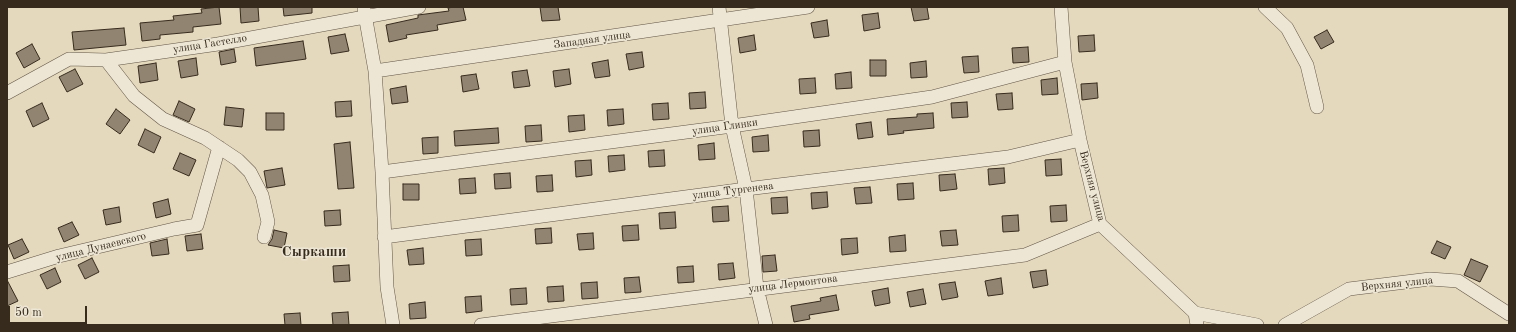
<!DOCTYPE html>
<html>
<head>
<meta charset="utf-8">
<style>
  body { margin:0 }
  #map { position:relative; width:1516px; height:332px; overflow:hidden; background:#e4d8bd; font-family:"Old Standard TT",serif }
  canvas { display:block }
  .frame { position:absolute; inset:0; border:8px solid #372b1e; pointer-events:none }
  .scale { position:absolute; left:8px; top:306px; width:79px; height:18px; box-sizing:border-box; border:2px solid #372b1e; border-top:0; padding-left:5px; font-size:12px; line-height:14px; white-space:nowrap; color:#372b1e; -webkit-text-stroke:3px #ede6d4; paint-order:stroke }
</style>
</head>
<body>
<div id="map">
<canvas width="1516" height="332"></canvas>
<div class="frame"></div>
<div class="scale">50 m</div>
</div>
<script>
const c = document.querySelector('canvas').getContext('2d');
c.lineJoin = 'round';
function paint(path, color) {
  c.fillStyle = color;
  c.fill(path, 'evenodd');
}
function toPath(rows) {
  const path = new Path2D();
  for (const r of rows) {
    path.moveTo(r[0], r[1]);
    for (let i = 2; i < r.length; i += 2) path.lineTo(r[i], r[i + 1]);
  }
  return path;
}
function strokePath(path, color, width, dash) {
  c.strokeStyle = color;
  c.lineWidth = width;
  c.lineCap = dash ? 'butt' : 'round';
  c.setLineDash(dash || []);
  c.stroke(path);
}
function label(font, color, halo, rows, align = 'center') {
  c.font = font + ' "Old Standard TT",serif';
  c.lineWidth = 3;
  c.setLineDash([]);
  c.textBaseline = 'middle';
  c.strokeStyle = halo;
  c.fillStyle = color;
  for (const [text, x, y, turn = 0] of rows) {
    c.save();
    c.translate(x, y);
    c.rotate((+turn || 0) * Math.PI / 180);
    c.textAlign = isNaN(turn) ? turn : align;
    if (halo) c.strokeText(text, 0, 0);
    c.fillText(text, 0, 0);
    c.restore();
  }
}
const building = toPath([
  [219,7,221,24,193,27,193,32,160,35,160,39,142,41,140,23,174,20,173,16,202,13,201,9,219,7],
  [240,7,258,7,259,21,241,23,240,7],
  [283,7,312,7,312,13,284,16,283,7],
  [454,7,463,7,466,20,437,25,438,30,406,35,407,38,389,42,386,25,418,18,418,15,449,11,448,8,454,7],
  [540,7,558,7,560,20,542,21,540,7],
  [911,7,927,7,929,19,914,21,911,7],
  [878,13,880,28,864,31,862,15,878,13],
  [827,20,829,36,814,38,811,23,827,20],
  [124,28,126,45,74,50,72,32,124,28],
  [1327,30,1334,42,1321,49,1314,37,1327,30],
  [345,34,349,51,331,54,328,37,345,34],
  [754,35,756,50,740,53,738,38,754,35],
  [1094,35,1095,51,1079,52,1078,36,1094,35],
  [303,41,306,59,256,66,254,48,303,41],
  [32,44,40,59,24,68,16,53,32,44],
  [1028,47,1029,62,1013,63,1012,48,1028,47],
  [234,49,236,62,221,65,219,52,234,49],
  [642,52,644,67,629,70,626,54,642,52],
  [978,56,979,72,964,73,962,57,978,56],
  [196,58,198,75,181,78,178,61,196,58],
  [608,60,610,76,595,78,592,63,608,60],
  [870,60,886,60,886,76,870,76,870,60],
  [926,61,927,77,911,78,910,63,926,61],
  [156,63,158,80,140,83,138,66,156,63],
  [75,69,83,84,67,92,59,77,75,69],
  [569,69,571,84,555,87,553,71,569,69],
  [527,70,530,86,514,88,512,72,527,70],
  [851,72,852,88,836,89,835,74,851,72],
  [476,74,479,89,463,92,461,76,476,74],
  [815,78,816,93,800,94,799,79,815,78],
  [1057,78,1058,94,1042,95,1041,80,1057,78],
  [1097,83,1098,98,1082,100,1081,84,1097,83],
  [406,86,408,102,392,104,390,89,406,86],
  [705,92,706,108,690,109,689,93,705,92],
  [1012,93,1013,109,998,110,996,94,1012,93],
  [179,101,195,109,189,122,173,115,179,101],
  [351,101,352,116,336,117,335,102,351,101],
  [967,102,968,117,952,118,951,103,967,102],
  [42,103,49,119,33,127,26,111,42,103],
  [668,103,669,119,653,120,652,104,668,103],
  [226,107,244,109,242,127,224,125,226,107],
  [116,109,130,120,120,134,106,124,116,109],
  [623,109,624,124,608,126,607,110,623,109],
  [266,113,284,113,284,130,266,130,266,113],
  [933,113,934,128,903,131,904,133,888,135,887,119,917,117,917,114,933,113],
  [584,115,585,130,569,132,568,116,584,115],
  [871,122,873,137,858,139,856,124,871,122],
  [541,125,542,141,526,142,525,126,541,125],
  [498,128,499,143,455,146,454,131,498,128],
  [145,129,161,137,154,153,138,145,145,129],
  [819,130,820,146,804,147,803,131,819,130],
  [768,135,769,151,753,152,752,137,768,135],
  [438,137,438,153,423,154,422,138,438,137],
  [350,142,354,188,338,189,334,144,350,142],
  [714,143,715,159,699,160,698,145,714,143],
  [664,150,665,166,649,167,648,151,664,150],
  [180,153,196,160,189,176,173,169,180,153],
  [624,155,625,170,609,172,608,156,624,155],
  [1061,159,1062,175,1046,176,1045,160,1061,159],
  [591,160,592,175,576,177,575,161,591,160],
  [282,168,285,185,267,188,264,171,282,168],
  [1004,168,1005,183,989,185,988,169,1004,168],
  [510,173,511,188,495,189,494,174,510,173],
  [955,174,957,189,940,191,939,175,955,174],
  [552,175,553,191,537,192,536,176,552,175],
  [475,178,476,193,460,194,459,179,475,178],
  [913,183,914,199,898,200,897,184,913,183],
  [403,184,419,184,419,200,403,200,403,184],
  [870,187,872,203,856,204,854,188,870,187],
  [827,192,828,207,812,209,811,193,827,192],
  [787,197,788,213,772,214,771,198,787,197],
  [168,199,171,214,156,218,153,203,168,199],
  [1066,205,1067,221,1051,222,1050,206,1066,205],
  [728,206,729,221,713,222,712,207,728,206],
  [119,207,121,222,106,225,103,210,119,207],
  [340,210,341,225,325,226,324,211,340,210],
  [675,212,676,228,660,229,659,213,675,212],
  [1018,215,1019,231,1003,232,1002,216,1018,215],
  [72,222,79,235,64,242,58,228,72,222],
  [638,225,639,240,623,241,622,226,638,225],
  [551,228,552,243,536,244,535,229,551,228],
  [274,230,287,233,284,248,268,245,272,239,274,230],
  [956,230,958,245,942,246,940,231,956,230],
  [593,233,594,249,579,250,577,234,593,233],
  [201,234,203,249,187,251,185,236,201,234],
  [905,235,906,251,890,252,889,237,905,235],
  [857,238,858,253,842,255,841,239,857,238],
  [22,239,29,252,14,259,8,245,22,239],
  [167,239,169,254,152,256,150,243,167,239],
  [481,239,482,255,466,256,465,240,481,239],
  [1437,241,1451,247,1445,259,1431,253,1437,241],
  [423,248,424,264,409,265,407,250,423,248],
  [775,255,777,271,763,272,762,256,775,255],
  [92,258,99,272,85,279,78,265,92,258],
  [1471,259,1488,266,1480,282,1464,275,1471,259],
  [733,263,735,278,719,280,718,264,733,263],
  [349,265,350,281,334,282,333,266,349,265],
  [693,266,694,282,678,283,677,267,693,266],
  [55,268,61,282,47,289,40,275,55,268],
  [1046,270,1048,285,1033,288,1030,272,1046,270],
  [639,277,641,292,625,293,624,278,639,277],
  [1001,278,1003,294,988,296,985,281,1001,278],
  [7,280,18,301,7,306,7,280],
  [597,282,598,298,582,299,581,283,597,282],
  [955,282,958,297,942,300,939,284,955,282],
  [563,286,564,301,548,302,547,287,563,286],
  [526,288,527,304,511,305,510,289,526,288],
  [888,288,890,303,875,306,872,291,888,288],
  [923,289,926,304,910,307,907,292,923,289],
  [836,295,839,310,809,315,810,319,794,322,791,306,821,301,820,298,836,295],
  [481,296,482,311,466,313,465,297,481,296],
  [425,302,426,318,410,319,409,304,425,302],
  [348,312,349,325,333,325,332,313,348,312],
  [300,313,301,325,285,325,284,314,300,313]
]);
const minor = toPath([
  [719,7,732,126,746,189,757,288,766,325],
  [1061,7,1065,62,1080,140,1100,224,1195,313,1257,325],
  [1265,7,1287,28,1307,65,1317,107],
  [364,9,375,71,382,172,387,287,393,325],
  [106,60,134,96,163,119,205,138,238,160,250,172,262,195,268,222,264,237],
  [375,71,808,7],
  [7,93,69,59,106,60,218,44,419,7],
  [382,172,732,126,932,97,1065,62],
  [384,237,746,189,1008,157,1080,140],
  [7,272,59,256,174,229,197,225,219,147],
  [1195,313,1197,325],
  [481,325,1025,255,1100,224],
  [1285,325,1349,289,1430,279,1458,281,1509,314]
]);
const streetNames = [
  ["Западная улица",592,40,-8],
  ["улица Гастелло",210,44,-9],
  ["улица Глинки",725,127,-8],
  ["Верхняя улица",1092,186,75],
  ["улица Тургенева",733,191,-7],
  ["улица Дунаевского",101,247,-14],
  ["улица Лермонтова",793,284,-7],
  ["Верхняя улица",1397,284,-6]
];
const districtNames = [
  ["Сыркаши",314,252]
];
paint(building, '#918571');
strokePath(building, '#372b1e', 1);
strokePath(minor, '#625646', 14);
strokePath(minor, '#ede6d4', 13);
label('11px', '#372b1e', '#ede6d4', streetNames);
label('bold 15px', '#372b1e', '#ede6d4', districtNames);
</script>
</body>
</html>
